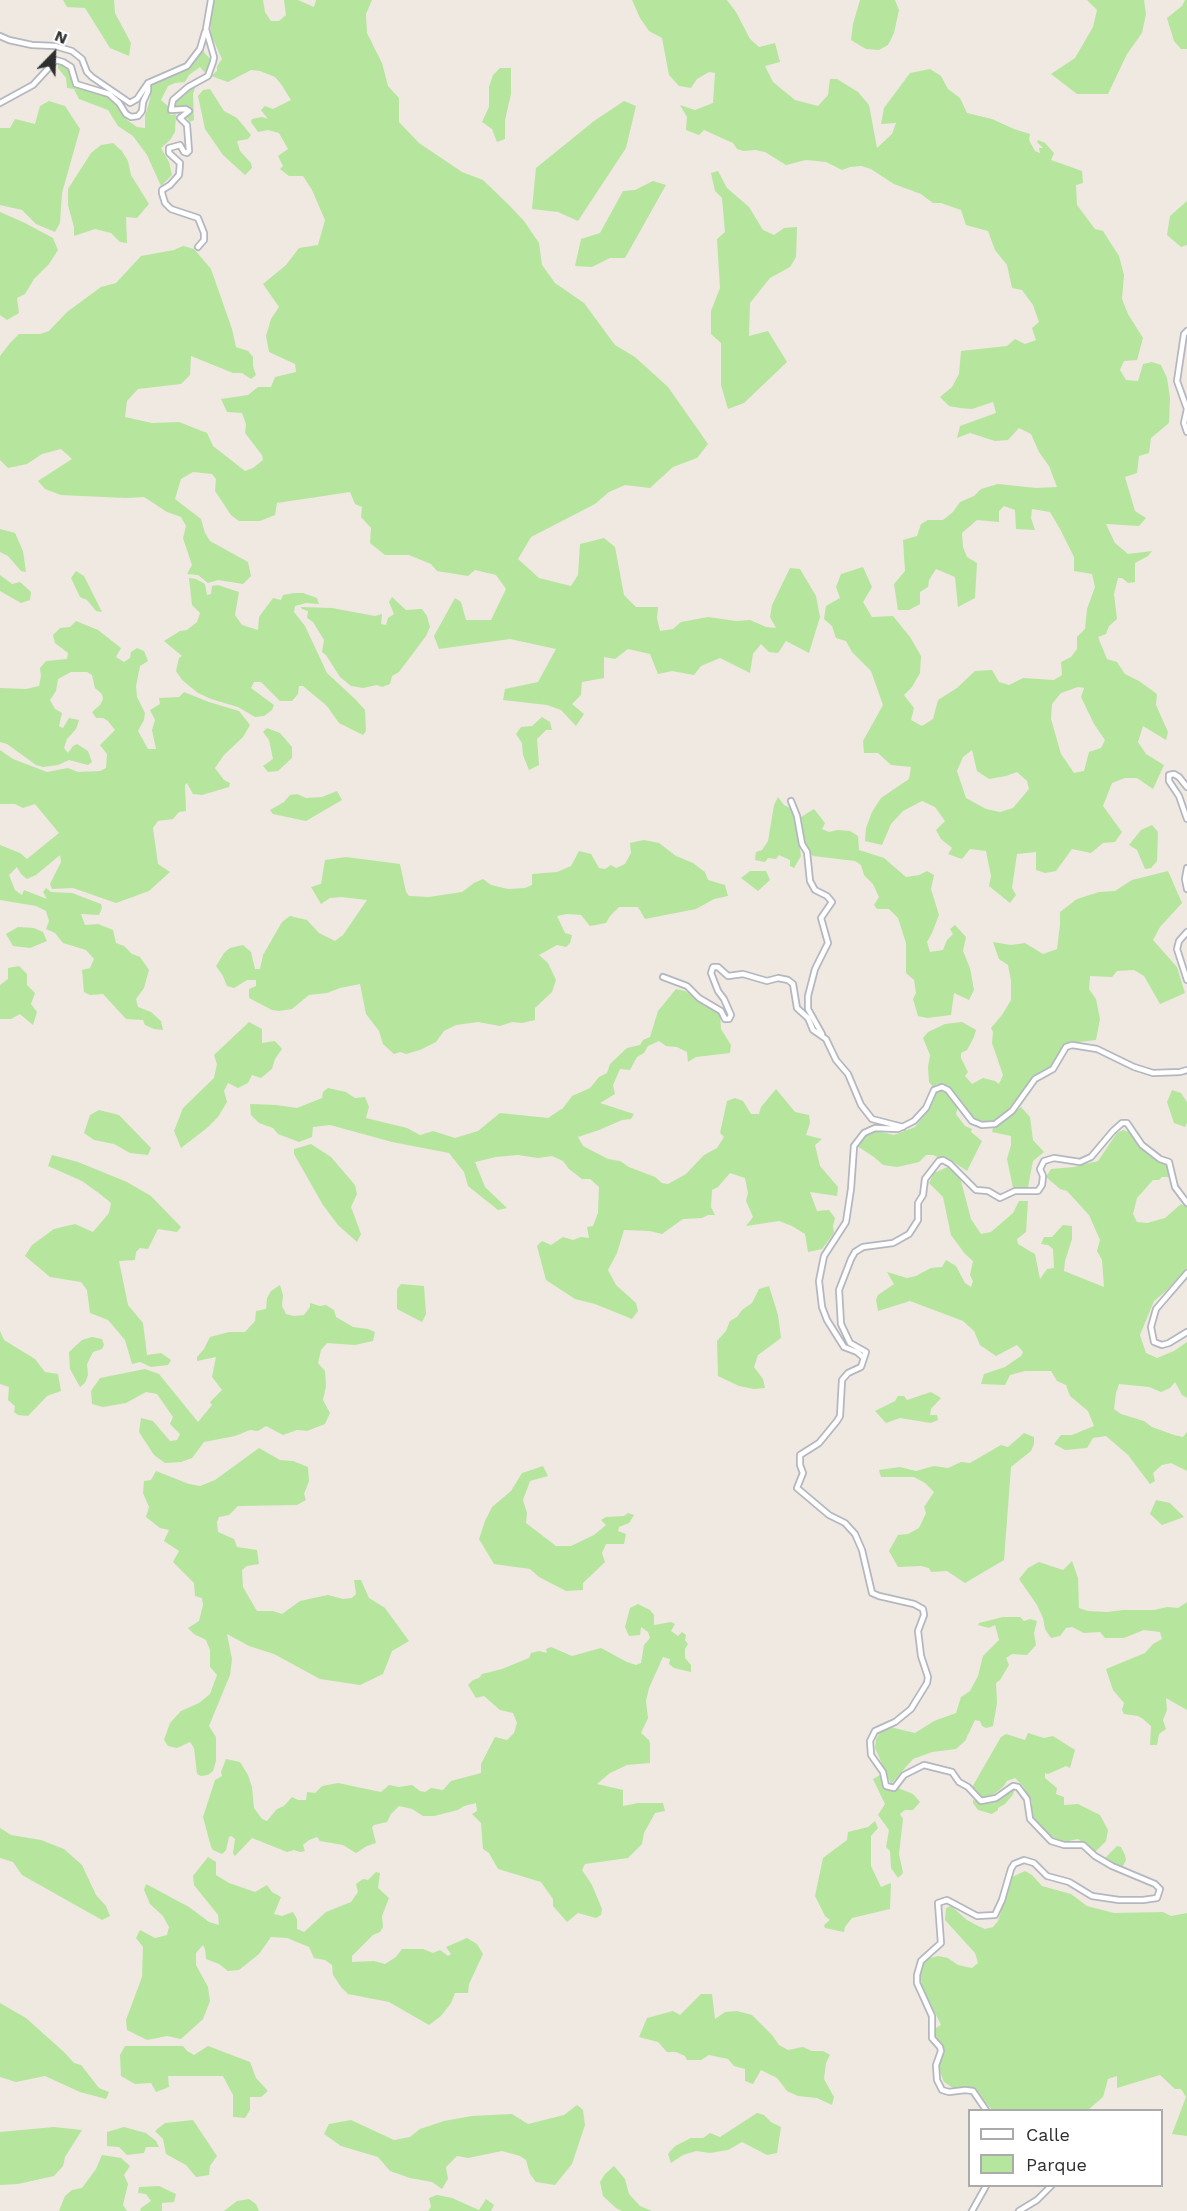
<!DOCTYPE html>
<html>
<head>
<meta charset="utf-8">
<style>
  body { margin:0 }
  #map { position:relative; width:1187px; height:2211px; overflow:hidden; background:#efe9e1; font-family:"Work Sans",sans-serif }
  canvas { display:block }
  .legend { position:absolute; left:968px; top:2109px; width:195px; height:78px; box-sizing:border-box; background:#fff; border:2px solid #ababab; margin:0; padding:8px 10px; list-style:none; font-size:18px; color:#2e2e2e }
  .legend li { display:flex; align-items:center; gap:12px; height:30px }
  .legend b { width:30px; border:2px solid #ababab }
  .north { position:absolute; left:24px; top:24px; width:60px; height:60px; -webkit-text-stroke:4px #fff; paint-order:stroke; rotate:23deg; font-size:16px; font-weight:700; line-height:24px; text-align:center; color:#2e2e2e }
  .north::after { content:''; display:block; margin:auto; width:21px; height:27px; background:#2e2e2e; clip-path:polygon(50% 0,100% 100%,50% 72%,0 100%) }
</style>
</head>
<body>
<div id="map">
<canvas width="1187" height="2211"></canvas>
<ul class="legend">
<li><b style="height:8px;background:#fff"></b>Calle</li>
<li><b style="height:16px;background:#b6e59e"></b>Parque</li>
</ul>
<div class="north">N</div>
</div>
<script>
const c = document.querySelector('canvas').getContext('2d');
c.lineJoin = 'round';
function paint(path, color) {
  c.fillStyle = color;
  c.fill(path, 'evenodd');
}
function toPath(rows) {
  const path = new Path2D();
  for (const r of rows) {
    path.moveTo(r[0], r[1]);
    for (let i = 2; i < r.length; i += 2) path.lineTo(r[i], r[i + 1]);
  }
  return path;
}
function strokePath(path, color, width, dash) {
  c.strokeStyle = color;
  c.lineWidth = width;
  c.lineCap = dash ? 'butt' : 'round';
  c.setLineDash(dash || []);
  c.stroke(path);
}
const green = toPath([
  [63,0,114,0,115,13,131,43,129,56,110,48,85,8,67,7],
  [214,0,263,0,265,12,271,21,279,21,286,15,284,0,298,0,314,7,316,0,372,0,366,14,367,33,382,63,388,86,399,98,399,122,419,143,462,172,483,180,509,205,524,221,539,243,542,265,555,283,584,303,615,345,635,357,668,387,708,444,697,458,673,467,650,488,625,485,609,492,595,504,531,537,518,559,539,578,571,586,578,575,580,544,604,538,615,547,624,595,636,607,658,607,657,618,660,631,673,629,681,622,708,617,736,621,750,620,766,627,776,628,770,617,772,605,790,568,800,569,816,596,820,617,809,653,786,641,778,653,769,652,761,644,753,654,750,673,720,658,701,666,694,675,672,671,658,674,650,654,628,649,615,659,604,657,604,678,582,682,581,695,572,704,584,714,576,726,561,710,547,705,503,700,505,689,538,682,556,649,510,639,439,649,434,636,455,598,461,602,466,620,491,620,506,589,496,575,475,570,468,576,437,571,431,564,409,555,385,555,370,543,371,528,361,517,362,507,355,504,350,492,277,503,275,515,260,521,239,521,231,515,215,491,216,479,212,474,193,472,181,479,175,499,201,519,205,533,210,541,248,562,251,576,243,584,218,580,208,583,198,575,187,574,192,565,183,538,186,526,181,517,167,512,144,497,126,498,61,495,45,489,38,481,72,459,61,449,42,454,27,464,8,468,0,460,0,356,10,343,19,334,40,334,49,331,67,312,101,287,116,283,141,256,174,250,183,246,194,249,211,269,232,329,236,347,248,351,253,357,253,366,256,375,251,379,242,373,233,373,191,356,190,375,181,384,138,389,127,401,125,417,152,423,179,422,207,433,213,446,245,471,253,468,263,460,262,455,245,433,246,424,242,413,227,412,221,399,248,395,258,387,271,387,275,377,296,372,295,364,269,352,266,336,271,319,279,307,263,284,286,265,299,248,318,245,325,220,312,190,303,176,289,176,280,169,283,166,278,156,288,149,279,133,268,130,258,132,251,122,252,119,262,117,268,119,261,110,265,106,273,109,291,100,281,84,275,77,260,71,251,70,228,82,211,76,217,71,217,66,222,59,211,35,210,18],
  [632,0,727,0,736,12,750,39,759,47,775,43,780,62,765,66,773,82,795,100,818,106,828,95,830,79,837,79,858,92,869,105,877,148,892,134,896,123,881,124,884,108,910,73,930,69,941,76,948,89,960,98,967,113,992,119,1014,129,1030,134,1029,140,1035,151,1040,153,1039,148,1043,148,1037,142,1038,140,1045,143,1054,153,1051,160,1082,171,1083,183,1076,185,1077,205,1095,229,1103,231,1119,256,1124,275,1122,299,1128,314,1143,338,1137,360,1124,361,1120,370,1126,380,1138,381,1143,364,1152,362,1161,365,1167,378,1170,398,1169,423,1151,438,1149,453,1139,456,1137,473,1125,477,1135,511,1146,518,1139,526,1106,524,1115,543,1128,554,1152,551,1148,556,1135,563,1135,582,1128,583,1122,578,1118,578,1114,594,1117,619,1109,626,1106,634,1098,637,1107,659,1117,662,1125,674,1139,681,1157,694,1156,705,1168,732,1166,740,1143,726,1138,742,1146,754,1164,765,1153,789,1137,778,1125,778,1112,783,1103,806,1122,832,1115,842,1103,843,1091,853,1072,849,1056,871,1045,873,1036,870,1036,852,1017,854,1012,888,1016,895,1010,903,989,886,991,876,986,851,970,849,962,859,948,854,952,848,941,839,936,830,945,821,935,807,922,801,903,811,891,824,882,845,865,841,866,828,872,812,881,798,909,779,911,767,891,765,878,753,864,753,863,741,883,705,871,671,852,652,846,641,836,638,832,626,824,619,826,606,840,598,836,587,841,574,863,567,872,587,863,602,872,617,893,616,910,637,921,656,920,673,912,687,904,695,914,708,911,720,922,726,933,719,938,700,957,688,975,671,992,670,999,682,1009,685,1023,678,1054,680,1062,675,1061,662,1071,657,1077,649,1077,637,1085,629,1087,609,1095,587,1092,574,1074,571,1074,557,1060,529,1050,512,1032,509,1031,518,1035,530,1016,529,1015,510,1004,506,999,511,999,522,977,520,962,533,963,547,967,557,977,563,975,598,958,607,955,577,936,569,929,580,928,587,920,592,920,604,909,610,898,610,894,584,905,571,903,540,917,536,921,524,928,520,943,520,953,512,960,502,974,496,981,489,998,484,1036,488,1057,487,1049,466,1039,452,1031,434,1019,428,1008,440,995,441,970,433,957,438,960,426,996,413,993,402,972,409,960,408,949,406,940,397,952,387,959,374,961,351,1007,346,1015,339,1025,344,1036,340,1032,328,1039,322,1033,305,1022,290,1012,288,1007,265,995,250,988,231,966,225,961,210,941,203,933,203,921,194,894,184,871,169,861,166,850,167,842,170,826,162,806,160,786,165,765,152,755,150,744,151,737,149,733,143,704,130,699,135,686,130,687,117,680,105,695,110,713,103,715,73,709,72,697,79,691,88,679,86,669,75,662,38,649,31,640,18],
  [1078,687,1084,688,1081,697,1094,724,1105,740,1101,748,1089,752,1084,771,1074,773,1061,754,1051,719,1052,704,1061,693],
  [972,750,977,771,989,779,1006,776,1017,772,1027,781,1029,789,1013,808,1000,812,986,809,966,798,957,771,963,757],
  [860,0,895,0,899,10,894,33,888,45,879,50,866,49,851,40,853,24],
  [1087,0,1144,0,1146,14,1142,33,1127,54,1108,94,1077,94,1051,74,1075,58,1093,27,1097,10],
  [1185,0,1187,0,1187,49,1181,49,1174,41,1167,18,1182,6],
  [203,51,211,60,209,69,206,74,200,67,189,75,185,82,175,83,168,86,161,100,169,107,170,115,176,114,175,132,170,140,161,148,169,162,172,175,161,186,147,155,133,136,118,126,108,110,79,99,74,89,67,88,66,78,58,68,58,62,69,68,72,83,80,88,107,96,114,102,127,120,137,127,145,128,145,116,150,99,151,83,186,68],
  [500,68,511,68,511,94,505,120,505,139,497,142,492,129,482,122,489,107,489,87,493,75],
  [196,85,193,94,194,120,190,122,186,117,191,113,188,107,173,108,174,101,189,89],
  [210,89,224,111,237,118,251,135,248,139,237,141,240,151,251,163,252,168,245,175,223,155,205,129,198,96,203,90],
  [49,101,65,106,80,129,62,193,60,223,55,232,36,224,22,210,0,205,0,128,10,128,15,119,35,124,40,106],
  [624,101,636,106,626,148,578,221,558,212,532,209,536,168,594,121],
  [113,143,122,151,128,161,131,175,149,204,137,218,126,217,127,243,120,242,111,233,95,229,74,236,74,227,68,205,68,189,91,153,101,145],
  [718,171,727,188,749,207,763,230,774,235,784,228,797,227,796,257,790,267,770,278,750,303,749,336,768,331,787,362,744,403,728,409,721,385,721,343,711,334,711,311,720,288,717,239,725,232,722,198,715,191,711,173],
  [653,181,666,185,625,258,610,258,592,267,575,266,581,239,600,233,623,191,635,190],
  [1187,201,1187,245,1181,247,1167,235,1170,216],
  [0,212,25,223,53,238,58,250,49,264,34,279,25,294,17,298,19,313,7,320,0,315],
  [0,529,15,533,23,551,26,572,21,571,8,556,0,552],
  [76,571,84,576,102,612,96,611,87,600,80,597,71,578],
  [0,575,12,584,20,582,31,592,30,600,21,603,0,591],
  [189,578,196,579,205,584,207,595,211,594,212,586,218,585,239,592,235,615,242,625,258,630,259,617,273,598,281,600,283,595,294,593,303,593,317,598,319,604,306,603,295,606,294,612,305,626,327,673,356,700,365,710,366,731,363,735,339,723,327,706,303,686,299,686,298,694,292,701,280,701,261,682,254,682,251,688,274,705,272,710,264,716,255,717,238,707,211,699,198,693,182,680,176,671,179,658,182,656,164,641,180,631,187,630,197,622,200,613,192,605],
  [392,597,406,610,422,609,427,616,430,627,426,636,399,672,392,676,390,684,382,687,377,685,363,688,351,686,340,677,326,655,322,652,324,640,313,622,307,618,308,611,302,609,301,607,332,608,375,616,382,614,381,624,386,625,388,618,394,614,389,602],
  [76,621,98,630,121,648,116,657,124,662,130,658,131,652,137,648,144,651,148,661,140,666,136,686,137,697,145,713,144,720,138,731,148,749,156,749,152,730,155,720,150,710,160,704,159,698,179,697,184,692,209,702,239,711,250,725,243,737,224,755,215,768,224,780,230,783,229,787,202,795,193,794,187,783,185,785,186,811,179,812,173,819,158,821,153,828,158,864,170,872,149,891,116,903,73,888,52,889,50,884,61,862,60,855,36,875,27,879,21,874,17,867,9,875,15,890,22,895,24,890,47,899,43,892,46,888,51,892,72,893,101,904,102,908,99,915,81,914,85,925,98,924,113,930,116,943,124,946,132,954,140,957,149,970,144,988,136,999,138,1007,151,1012,161,1021,163,1030,154,1029,145,1025,143,1020,126,1019,103,994,90,995,84,992,82,970,90,968,94,959,86,950,63,943,55,933,46,929,49,921,46,911,36,906,0,900,0,845,20,853,27,859,59,833,35,804,23,808,15,804,0,804,0,750,13,759,47,772,68,768,78,772,100,771,106,768,107,754,100,745,115,730,108,721,103,718,96,718,92,712,100,705,103,699,102,694,95,688,92,675,87,672,71,672,58,679,56,691,50,700,55,709,62,713,59,726,63,728,69,718,79,720,76,729,67,739,64,748,68,753,73,746,77,744,88,751,92,762,88,765,69,760,58,765,43,767,36,765,7,744,0,742,0,688,26,689,39,686,41,676,40,668,46,661,67,659,68,653,55,643,53,635,60,628,70,627],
  [542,717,550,722,552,730,546,730,537,739,539,765,529,770,523,755,522,743,516,734,521,727,532,726],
  [267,728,280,733,292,747,292,758,278,771,268,772,263,766,273,759,269,740,263,732],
  [337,791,342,800,306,821,273,814,270,810,284,802,290,795,297,794,306,798,322,797],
  [778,797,784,805,792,809,796,818,801,856,794,868,790,866,790,860,779,855,776,859,768,858,765,862,755,860,756,852,762,850,768,841,774,805],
  [814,809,825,823,822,829,829,832,837,830,850,831,858,836,859,850,884,858,906,877,919,875,927,871,934,875,931,889,939,915,932,933,927,942,930,952,943,950,947,940,953,934,950,929,955,925,966,937,963,951,970,968,974,990,969,1000,954,993,951,1015,927,1018,918,1016,913,999,916,993,914,980,906,973,906,943,898,918,889,909,877,909,874,905,879,897,873,884,864,875,861,865,855,861,813,856,805,848,798,819],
  [1152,825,1158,832,1157,861,1151,868,1145,869,1137,850,1129,845,1141,830],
  [644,840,659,843,676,856,693,863,705,872,708,880,725,885,728,896,714,899,696,909,645,919,638,907,619,907,610,916,606,923,590,926,581,915,567,914,557,916,565,933,572,935,570,943,566,947,557,945,539,955,548,963,556,980,552,992,535,1008,535,1020,522,1023,512,1022,500,1026,478,1022,456,1025,444,1031,436,1042,420,1050,406,1054,400,1052,394,1054,383,1044,379,1031,366,1014,360,984,340,988,327,993,309,995,292,1009,279,1011,272,1010,249,998,249,989,256,986,256,980,247,980,234,988,227,986,223,976,216,966,224,953,230,948,243,945,251,952,255,969,260,969,263,955,282,922,290,916,307,920,319,933,335,941,343,935,367,900,341,897,330,898,321,904,311,887,321,884,325,860,346,857,400,864,406,892,409,896,429,897,462,892,474,883,483,879,491,885,508,889,525,888,532,885,532,874,557,872,571,866,579,851,591,854,599,868,605,869,611,865,616,868,625,864,631,853,630,843],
  [750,871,766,871,770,880,758,891,741,878],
  [1168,871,1182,903,1160,927,1153,940,1177,967,1185,993,1160,1004,1144,976,1134,970,1117,971,1112,977,1090,976,1089,989,1096,999,1100,1019,1096,1040,1070,1043,1065,1046,1055,1066,1036,1075,1007,1111,997,1119,988,1122,974,1119,948,1088,937,1084,933,1087,929,1082,928,1067,930,1055,923,1038,928,1032,945,1024,962,1022,976,1030,974,1037,967,1050,961,1053,961,1058,968,1072,965,1076,972,1084,983,1078,995,1081,999,1084,1003,1075,992,1043,993,1032,991,1028,1002,1015,1011,1000,1011,981,1008,965,999,959,993,942,1011,945,1025,943,1043,954,1057,949,1060,925,1060,912,1077,899,1099,892,1115,891,1132,880],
  [18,927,34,928,43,932,47,941,30,948,13,946,6,934],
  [19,966,27,974,27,985,35,993,31,1004,37,1012,33,1025,20,1014,11,1019,0,1019,0,985,8,979,8,968],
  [676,989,685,991,720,1013,721,1029,731,1045,730,1053,696,1057,688,1062,687,1052,677,1047,666,1046,659,1041,648,1046,644,1053,637,1057,630,1070,620,1069,613,1085,615,1094,600,1103,634,1114,631,1119,622,1120,599,1130,578,1137,583,1146,608,1159,620,1161,629,1167,655,1177,662,1183,668,1184,686,1174,704,1155,717,1148,724,1137,720,1133,727,1101,735,1098,743,1101,751,1114,759,1114,761,1107,776,1089,795,1112,809,1115,810,1123,806,1135,822,1139,815,1145,820,1166,838,1187,837,1196,810,1192,817,1211,829,1210,835,1218,833,1226,834,1233,822,1249,808,1252,805,1234,792,1226,779,1221,746,1226,753,1217,746,1201,748,1193,745,1178,730,1173,718,1187,712,1190,711,1207,715,1215,708,1215,702,1218,683,1219,662,1234,650,1231,624,1230,617,1253,608,1270,616,1285,636,1303,638,1311,632,1319,595,1304,575,1299,546,1280,537,1246,542,1241,551,1245,563,1237,573,1240,581,1237,589,1238,587,1227,593,1226,598,1213,599,1187,590,1179,582,1179,569,1169,563,1161,552,1156,538,1158,518,1155,496,1157,475,1162,485,1187,507,1208,498,1210,468,1186,464,1172,449,1153,392,1142,330,1125,313,1127,312,1137,299,1142,278,1134,273,1128,259,1123,251,1115,250,1104,276,1105,297,1108,322,1098,323,1092,328,1088,346,1092,355,1098,365,1097,369,1107,366,1118,407,1128,420,1135,433,1131,455,1138,478,1131,500,1113,548,1118,563,1108,572,1096,590,1088,599,1077,607,1073,610,1064,627,1048,640,1045,643,1040,650,1037,658,1011],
  [249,1022,262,1029,262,1043,275,1041,282,1049,275,1059,272,1069,261,1078,252,1075,248,1083,238,1088,228,1083,224,1091,227,1102,218,1117,207,1128,181,1148,174,1131,183,1108,214,1078,217,1064,214,1055],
  [943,1089,958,1106,956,1114,965,1126,972,1129,971,1132,982,1141,967,1171,949,1159,942,1159,933,1155,926,1155,919,1162,897,1167,883,1165,874,1157,857,1146,865,1135,873,1130,894,1135,915,1127,927,1112,936,1092],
  [1172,1090,1181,1093,1187,1102,1187,1123,1185,1127,1174,1123,1167,1102],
  [1021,1107,1030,1117,1033,1140,1044,1152,1033,1161,1028,1187,1013,1188,1007,1159,1011,1145,1011,1136,992,1132,993,1128],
  [99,1110,119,1115,151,1148,148,1155,130,1153,114,1144,94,1140,84,1133,90,1115],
  [1123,1130,1129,1132,1138,1145,1156,1159,1167,1165,1169,1171,1169,1177,1162,1177,1159,1180,1153,1180,1137,1198,1133,1214,1137,1222,1147,1223,1165,1218,1181,1204,1187,1207,1187,1268,1166,1291,1154,1301,1140,1335,1146,1353,1157,1358,1174,1351,1187,1342,1187,1398,1182,1395,1175,1382,1170,1388,1161,1392,1149,1387,1119,1384,1116,1393,1114,1409,1121,1414,1144,1421,1152,1427,1174,1435,1183,1437,1187,1432,1187,1471,1171,1463,1162,1465,1153,1473,1155,1481,1150,1484,1128,1455,1106,1436,1093,1438,1087,1448,1065,1450,1054,1444,1061,1435,1072,1435,1094,1426,1088,1411,1070,1396,1066,1385,1057,1381,1051,1371,1025,1371,1010,1375,1005,1385,981,1384,984,1374,1005,1367,1021,1356,1023,1352,1017,1345,996,1356,980,1345,974,1331,963,1321,910,1301,878,1311,876,1300,878,1295,894,1284,887,1272,907,1278,916,1276,931,1268,942,1267,946,1260,956,1266,965,1283,971,1287,973,1281,970,1275,973,1261,965,1254,951,1235,943,1197,929,1183,934,1173,950,1166,960,1177,971,1219,981,1234,991,1232,1013,1213,1019,1201,1028,1201,1026,1232,1017,1239,1018,1244,1035,1254,1040,1279,1047,1269,1054,1268,1053,1249,1048,1245,1041,1244,1044,1237,1052,1237,1063,1225,1072,1226,1072,1239,1065,1261,1064,1271,1104,1287,1102,1260,1097,1251,1100,1240,1089,1215,1067,1191,1060,1189,1046,1177,1051,1169,1074,1167,1098,1161,1117,1133],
  [311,1144,331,1157,355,1185,357,1194,351,1207,361,1234,357,1242,338,1225,323,1205,294,1154,294,1149],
  [52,1155,78,1162,127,1182,151,1196,181,1227,177,1232,158,1229,148,1249,140,1248,136,1252,135,1260,119,1261,128,1305,143,1323,147,1355,161,1353,171,1360,168,1365,151,1367,140,1362,132,1364,125,1340,108,1320,90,1313,87,1290,81,1282,50,1277,25,1256,32,1245,54,1229,75,1224,93,1232,109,1213,111,1203,100,1194,82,1181,48,1166],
  [401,1284,424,1286,426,1314,422,1322,397,1309,397,1289],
  [280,1285,283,1295,282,1306,286,1314,294,1316,304,1315,310,1307,310,1303,320,1306,326,1305,334,1310,336,1317,353,1327,368,1329,375,1332,373,1341,355,1345,327,1343,321,1350,318,1363,325,1371,326,1386,323,1400,330,1413,325,1424,307,1431,297,1430,283,1435,266,1426,258,1431,250,1430,235,1436,204,1442,192,1458,181,1462,165,1463,154,1455,139,1432,141,1418,153,1421,170,1441,177,1440,180,1434,170,1424,173,1417,157,1394,146,1392,126,1403,103,1407,92,1404,91,1391,100,1378,145,1369,159,1374,198,1422,212,1405,210,1402,222,1390,212,1377,216,1357,197,1361,197,1357,204,1349,210,1337,229,1332,245,1332,255,1321,256,1311,266,1309,267,1298,271,1291],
  [769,1286,778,1315,781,1338,758,1355,754,1367,763,1379,765,1388,754,1389,739,1386,718,1376,717,1341,726,1331,730,1321,737,1317,742,1310,752,1303,759,1289],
  [0,1331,4,1340,35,1359,45,1372,58,1374,61,1391,47,1396,28,1416,18,1415,14,1412,15,1406,8,1400,9,1387,0,1384],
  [92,1337,102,1339,104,1345,102,1349,93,1352,87,1364,88,1375,85,1383,80,1387,70,1369,69,1352,82,1340],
  [931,1392,941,1398,931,1409,930,1415,937,1415,938,1420,931,1423,900,1418,886,1423,875,1411,895,1401,898,1396,904,1396,907,1400],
  [1024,1433,1034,1437,1034,1444,1031,1451,1011,1467,1004,1560,965,1583,947,1571,931,1572,929,1568,921,1566,898,1567,889,1551,898,1535,908,1534,919,1528,926,1513,924,1507,934,1492,925,1483,914,1477,881,1477,879,1470,900,1467,916,1471,934,1466,948,1468,961,1462,970,1463,1001,1445,1008,1447],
  [259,1448,280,1460,293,1461,308,1467,309,1481,304,1494,306,1500,297,1505,238,1506,229,1515,219,1517,217,1522,218,1532,234,1539,237,1547,257,1550,259,1564,247,1566,242,1570,243,1587,257,1611,273,1611,282,1614,300,1601,328,1595,343,1599,352,1598,356,1594,354,1580,361,1580,369,1598,385,1608,409,1641,392,1651,383,1674,360,1685,320,1679,274,1654,249,1646,227,1634,232,1659,230,1675,209,1726,216,1737,216,1761,213,1771,208,1775,201,1776,197,1774,194,1748,190,1742,177,1748,168,1746,164,1740,170,1723,181,1711,199,1703,210,1694,217,1675,210,1667,210,1650,206,1640,194,1634,188,1628,199,1621,203,1605,202,1598,195,1596,194,1583,173,1562,179,1551,164,1541,169,1530,160,1528,146,1517,149,1507,143,1493,144,1481,151,1480,156,1471,189,1484,200,1486,215,1480],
  [543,1466,548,1476,530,1481,523,1500,527,1513,526,1523,556,1546,571,1546,594,1535,606,1525,601,1520,606,1517,624,1516,628,1513,634,1515,629,1523,619,1527,618,1531,626,1534,624,1544,606,1544,602,1553,605,1562,583,1583,583,1590,566,1591,539,1577,530,1569,494,1564,479,1539,485,1521,492,1507,511,1491,522,1473],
  [1156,1500,1170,1503,1184,1517,1162,1525,1150,1514],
  [1072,1561,1078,1578,1079,1608,1088,1611,1107,1612,1123,1610,1154,1610,1167,1607,1178,1608,1187,1602,1187,1710,1166,1698,1167,1710,1163,1720,1166,1729,1159,1734,1157,1745,1150,1745,1151,1726,1143,1719,1138,1716,1124,1714,1122,1710,1124,1703,1113,1690,1106,1669,1145,1653,1153,1644,1162,1639,1160,1632,1144,1630,1124,1638,1105,1638,1100,1632,1084,1633,1072,1627,1066,1628,1060,1636,1051,1638,1045,1629,1043,1618,1037,1605,1019,1579,1028,1568,1039,1562,1063,1570],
  [638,1604,650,1610,654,1615,654,1625,671,1622,675,1624,671,1631,678,1636,682,1632,686,1635,685,1640,688,1644,685,1649,685,1658,691,1665,691,1672,674,1668,669,1664,670,1659,663,1657,649,1688,646,1701,648,1718,641,1733,649,1740,650,1744,650,1763,627,1765,610,1773,597,1784,623,1790,623,1806,638,1803,663,1803,665,1811,655,1813,644,1833,642,1844,628,1858,585,1864,582,1870,592,1885,602,1909,601,1915,596,1918,578,1913,567,1922,553,1906,553,1899,541,1882,498,1869,489,1853,483,1849,481,1823,472,1814,477,1811,476,1803,464,1806,458,1810,434,1816,423,1816,412,1809,399,1806,391,1814,387,1822,374,1825,372,1827,376,1843,367,1846,356,1853,343,1845,320,1841,317,1837,309,1840,303,1845,305,1851,300,1852,294,1850,287,1852,252,1838,235,1856,233,1853,235,1839,231,1836,229,1837,226,1850,222,1854,213,1850,211,1847,203,1817,215,1780,222,1776,221,1772,226,1759,240,1762,248,1775,252,1787,254,1808,262,1819,267,1821,277,1809,284,1806,292,1797,298,1800,306,1800,307,1792,315,1793,322,1786,338,1783,381,1792,389,1785,399,1787,412,1785,420,1791,425,1792,431,1788,443,1790,451,1781,481,1773,481,1764,495,1737,507,1740,514,1733,517,1723,513,1713,500,1710,484,1696,476,1698,468,1685,473,1680,479,1678,482,1674,502,1669,529,1658,531,1653,539,1651,547,1653,546,1649,551,1647,572,1656,601,1648,627,1662,636,1665,641,1663,644,1645,650,1638,648,1632,641,1627,640,1635,629,1636,625,1627,630,1608],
  [1003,1617,1020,1617,1024,1621,1030,1619,1037,1621,1034,1633,1036,1645,1027,1655,1012,1654,1006,1658,1009,1665,1000,1680,996,1683,997,1703,993,1726,986,1728,982,1726,980,1721,975,1720,965,1741,956,1749,932,1752,913,1759,891,1784,875,1748,876,1739,880,1732,890,1727,915,1733,934,1721,956,1713,961,1697,970,1691,978,1676,983,1656,999,1640,995,1625,989,1628,978,1625,979,1623],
  [1028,1733,1044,1738,1053,1736,1075,1750,1070,1768,1066,1766,1048,1774,1045,1773,1045,1778,1057,1788,1056,1794,1064,1797,1064,1805,1078,1804,1100,1815,1108,1830,1106,1841,1094,1853,1078,1839,1064,1842,1045,1834,1032,1816,1032,1802,1023,1786,1015,1778,1007,1781,1003,1787,990,1797,985,1798,980,1798,971,1789,1001,1737,1006,1734,1025,1740],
  [880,1775,888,1790,898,1788,913,1794,920,1802,913,1810,905,1810,900,1814,903,1819,899,1854,903,1873,898,1878,891,1868,890,1851,886,1847,889,1830,878,1815,885,1804,873,1779],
  [1013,1789,1015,1790,1012,1796,1005,1804,998,1808,998,1810,992,1814,978,1810,973,1803,973,1800,986,1803,998,1799],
  [875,1821,878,1828,871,1836,871,1866,881,1887,891,1883,890,1909,852,1918,845,1927,844,1932,825,1928,824,1925,830,1920,825,1916,815,1896,823,1858,847,1840,848,1832,868,1827],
  [0,1828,11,1835,41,1840,64,1849,82,1865,96,1895,106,1906,110,1916,102,1920,22,1875,13,1862,0,1858],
  [1117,1846,1121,1847,1125,1855,1126,1860,1123,1866,1117,1868,1104,1859],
  [208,1857,216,1862,216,1875,229,1883,255,1892,267,1885,272,1892,281,1897,274,1914,282,1916,293,1912,297,1919,297,1929,304,1932,326,1912,351,1902,358,1892,356,1884,363,1879,368,1880,376,1872,380,1873,378,1888,389,1898,382,1916,383,1927,380,1932,373,1935,352,1956,352,1962,374,1961,385,1964,396,1957,402,1949,423,1949,433,1953,440,1950,448,1956,451,1954,446,1947,467,1938,477,1944,483,1954,469,1984,468,1993,455,1993,451,2003,441,2016,429,2025,389,2002,348,1994,341,1987,333,1975,332,1965,325,1960,314,1958,309,1947,287,1938,271,1937,259,1954,239,1970,228,1971,219,1964,206,1959,205,1949,203,1945,196,1953,196,1965,208,1987,210,2001,203,2019,181,2039,167,2036,147,2040,127,2030,126,2020,142,1977,143,1947,136,1938,140,1930,155,1938,167,1935,169,1927,163,1916,150,1904,144,1890,146,1884,189,1907,209,1922,219,1925,218,1915,194,1885,193,1876],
  [1025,1871,1032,1875,1042,1886,1071,1894,1087,1906,1114,1913,1163,1912,1171,1916,1187,1913,1187,2136,1172,2134,1186,2097,1181,2089,1175,2089,1160,2075,1117,2088,1117,2076,1108,2079,1103,2097,1088,2110,992,2110,974,2088,953,2088,944,2082,938,2067,945,2051,939,2044,936,2036,936,2028,941,2025,922,1986,920,1970,923,1962,926,1959,938,1956,948,1958,958,1965,972,1968,978,1963,975,1953,945,1920,946,1908,951,1906,967,1920,978,1926,985,1929,993,1927,998,1921,1012,1877],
  [701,1994,712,1994,715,2019,725,2012,737,2011,752,2015,772,2035,779,2045,788,2050,803,2047,812,2051,823,2051,830,2055,826,2063,824,2079,834,2097,832,2105,817,2098,798,2096,787,2091,777,2078,761,2070,753,2084,745,2081,745,2069,734,2066,728,2059,709,2055,701,2060,687,2060,685,2056,676,2052,667,2052,658,2042,639,2037,647,2018,673,2011,680,2015],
  [0,2003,26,2018,64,2052,74,2063,81,2065,99,2088,109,2092,106,2099,80,2092,45,2076,16,2082,0,2077],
  [125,2046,183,2046,187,2051,194,2055,208,2046,250,2062,256,2078,268,2091,261,2097,250,2097,250,2110,245,2118,233,2117,233,2095,223,2076,168,2076,169,2087,156,2092,151,2083,135,2084,121,2076,120,2055],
  [577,2105,583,2110,585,2125,572,2164,555,2185,536,2182,530,2174,526,2160,520,2156,502,2151,468,2158,457,2156,446,2167,448,2179,442,2189,432,2182,410,2178,390,2171,378,2157,341,2146,324,2134,329,2124,351,2120,394,2140,410,2137,420,2129,444,2121,472,2116,512,2114,528,2124,564,2115],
  [757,2113,764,2115,771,2122,781,2127,777,2153,767,2155,742,2142,728,2150,710,2153,696,2151,683,2155,671,2163,668,2154,675,2146,691,2138,703,2138,710,2133,720,2137],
  [193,2120,217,2156,210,2166,209,2175,196,2177,186,2165,166,2154,163,2139,155,2131,165,2123],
  [54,2127,82,2130,65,2157,63,2166,54,2176,18,2184,0,2185,0,2132],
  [124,2127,146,2133,156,2141,159,2147,146,2147,144,2153,127,2155,119,2147,107,2146,107,2132],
  [102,2155,121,2158,130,2166,124,2175,128,2184,123,2205,127,2211,59,2211,65,2196,72,2190,82,2188,96,2169],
  [614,2166,625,2179,629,2194,640,2206,652,2211,622,2211,616,2208,603,2196,600,2182,605,2174],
  [159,2186,176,2194,174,2202,162,2203,162,2211,140,2211,141,2208,151,2201,146,2194,138,2193,139,2187],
  [437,2195,452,2198,479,2210,486,2199,494,2205,491,2211,428,2211,431,2207,429,2198],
  [249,2199,256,2204,259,2211,224,2211,237,2201]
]);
const street = toPath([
  [0,36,9,40,32,45,55,46,72,51,82,59,87,72,92,77,130,103,137,99,148,83,187,66,200,49,205,32],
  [0,103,33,85,56,60,63,62,71,67,76,84,109,94,119,103,126,114,131,117,138,116,142,111,143,102,148,91,148,83],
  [198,247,204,240,204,233,198,218,171,209,165,203,162,193,162,190,170,185,179,175,180,163,169,153,169,148,180,145,184,152,187,153,189,151,187,125,180,118,189,111,186,109,171,110,173,100,188,87,208,76,213,62,214,57,206,29,211,0],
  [1187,331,1184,334,1177,381,1187,409,1184,423,1187,432],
  [1187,787,1179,777,1174,774,1169,775,1169,781,1179,796,1187,819],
  [791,801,797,816,802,844,807,852,810,881,815,890,827,896,832,902,821,918,828,943,815,969,808,996,808,1009,822,1034],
  [1187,868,1185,879,1187,889],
  [1187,932,1179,941,1177,949,1187,980],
  [663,977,687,986,699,998,721,1011,725,1019,729,1019,731,1015,724,999,718,991,711,973,713,967,718,967,728,976,743,974,767,981,778,978,788,980,793,984,797,1008,808,1018,813,1030,826,1039,836,1060,848,1074,861,1105,872,1119,903,1127],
  [1187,1273,1156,1309,1151,1327,1154,1342,1162,1345,1169,1343,1187,1332],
  [864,1358,857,1352,844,1347,827,1320,822,1307,819,1281,824,1256,846,1222,851,1189,854,1146,864,1133,875,1128,898,1129,914,1121,926,1108,934,1090,942,1087,948,1090,972,1121,982,1125,995,1124,1012,1111,1035,1079,1053,1069,1066,1047,1072,1045,1097,1049,1134,1067,1153,1073,1180,1072,1187,1070],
  [986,2110,973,2091,965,2090,949,2092,942,2090,937,2080,936,2065,941,2051,940,2047,932,2038,932,2016,917,1983,917,1975,921,1961,941,1943,938,1903,947,1900,977,1916,995,1915,1002,1900,1011,1869,1014,1864,1024,1860,1034,1863,1047,1876,1069,1882,1092,1896,1119,1900,1143,1900,1157,1898,1160,1889,1155,1884,1112,1866,1095,1856,1083,1845,1064,1845,1051,1841,1030,1819,1027,1799,1018,1787,1013,1786,996,1798,981,1801,968,1787,959,1782,952,1772,924,1765,904,1775,894,1788,886,1786,883,1772,871,1755,870,1741,875,1731,895,1722,911,1709,927,1683,928,1677,921,1656,918,1631,924,1615,923,1609,914,1604,879,1596,872,1593,862,1550,855,1534,845,1523,829,1515,797,1488,803,1473,800,1465,800,1455,819,1443,837,1421,840,1416,842,1380,848,1373,861,1367,866,1352,850,1343,841,1324,839,1290,851,1259,855,1252,863,1247,893,1243,909,1234,918,1220,918,1203,923,1195,925,1179,939,1161,943,1160,950,1164,976,1190,988,1191,1000,1198,1015,1191,1038,1191,1042,1185,1043,1176,1040,1169,1044,1161,1054,1158,1080,1162,1091,1157,1113,1131,1122,1123,1127,1123,1142,1145,1160,1159,1169,1162,1175,1187,1187,1203],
  [972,2211,986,2186],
  [1019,2211,1037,2200,1051,2186]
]);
paint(green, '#b6e59e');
strokePath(street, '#b4b7c1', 8);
strokePath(street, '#fff', 4.5);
</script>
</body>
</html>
